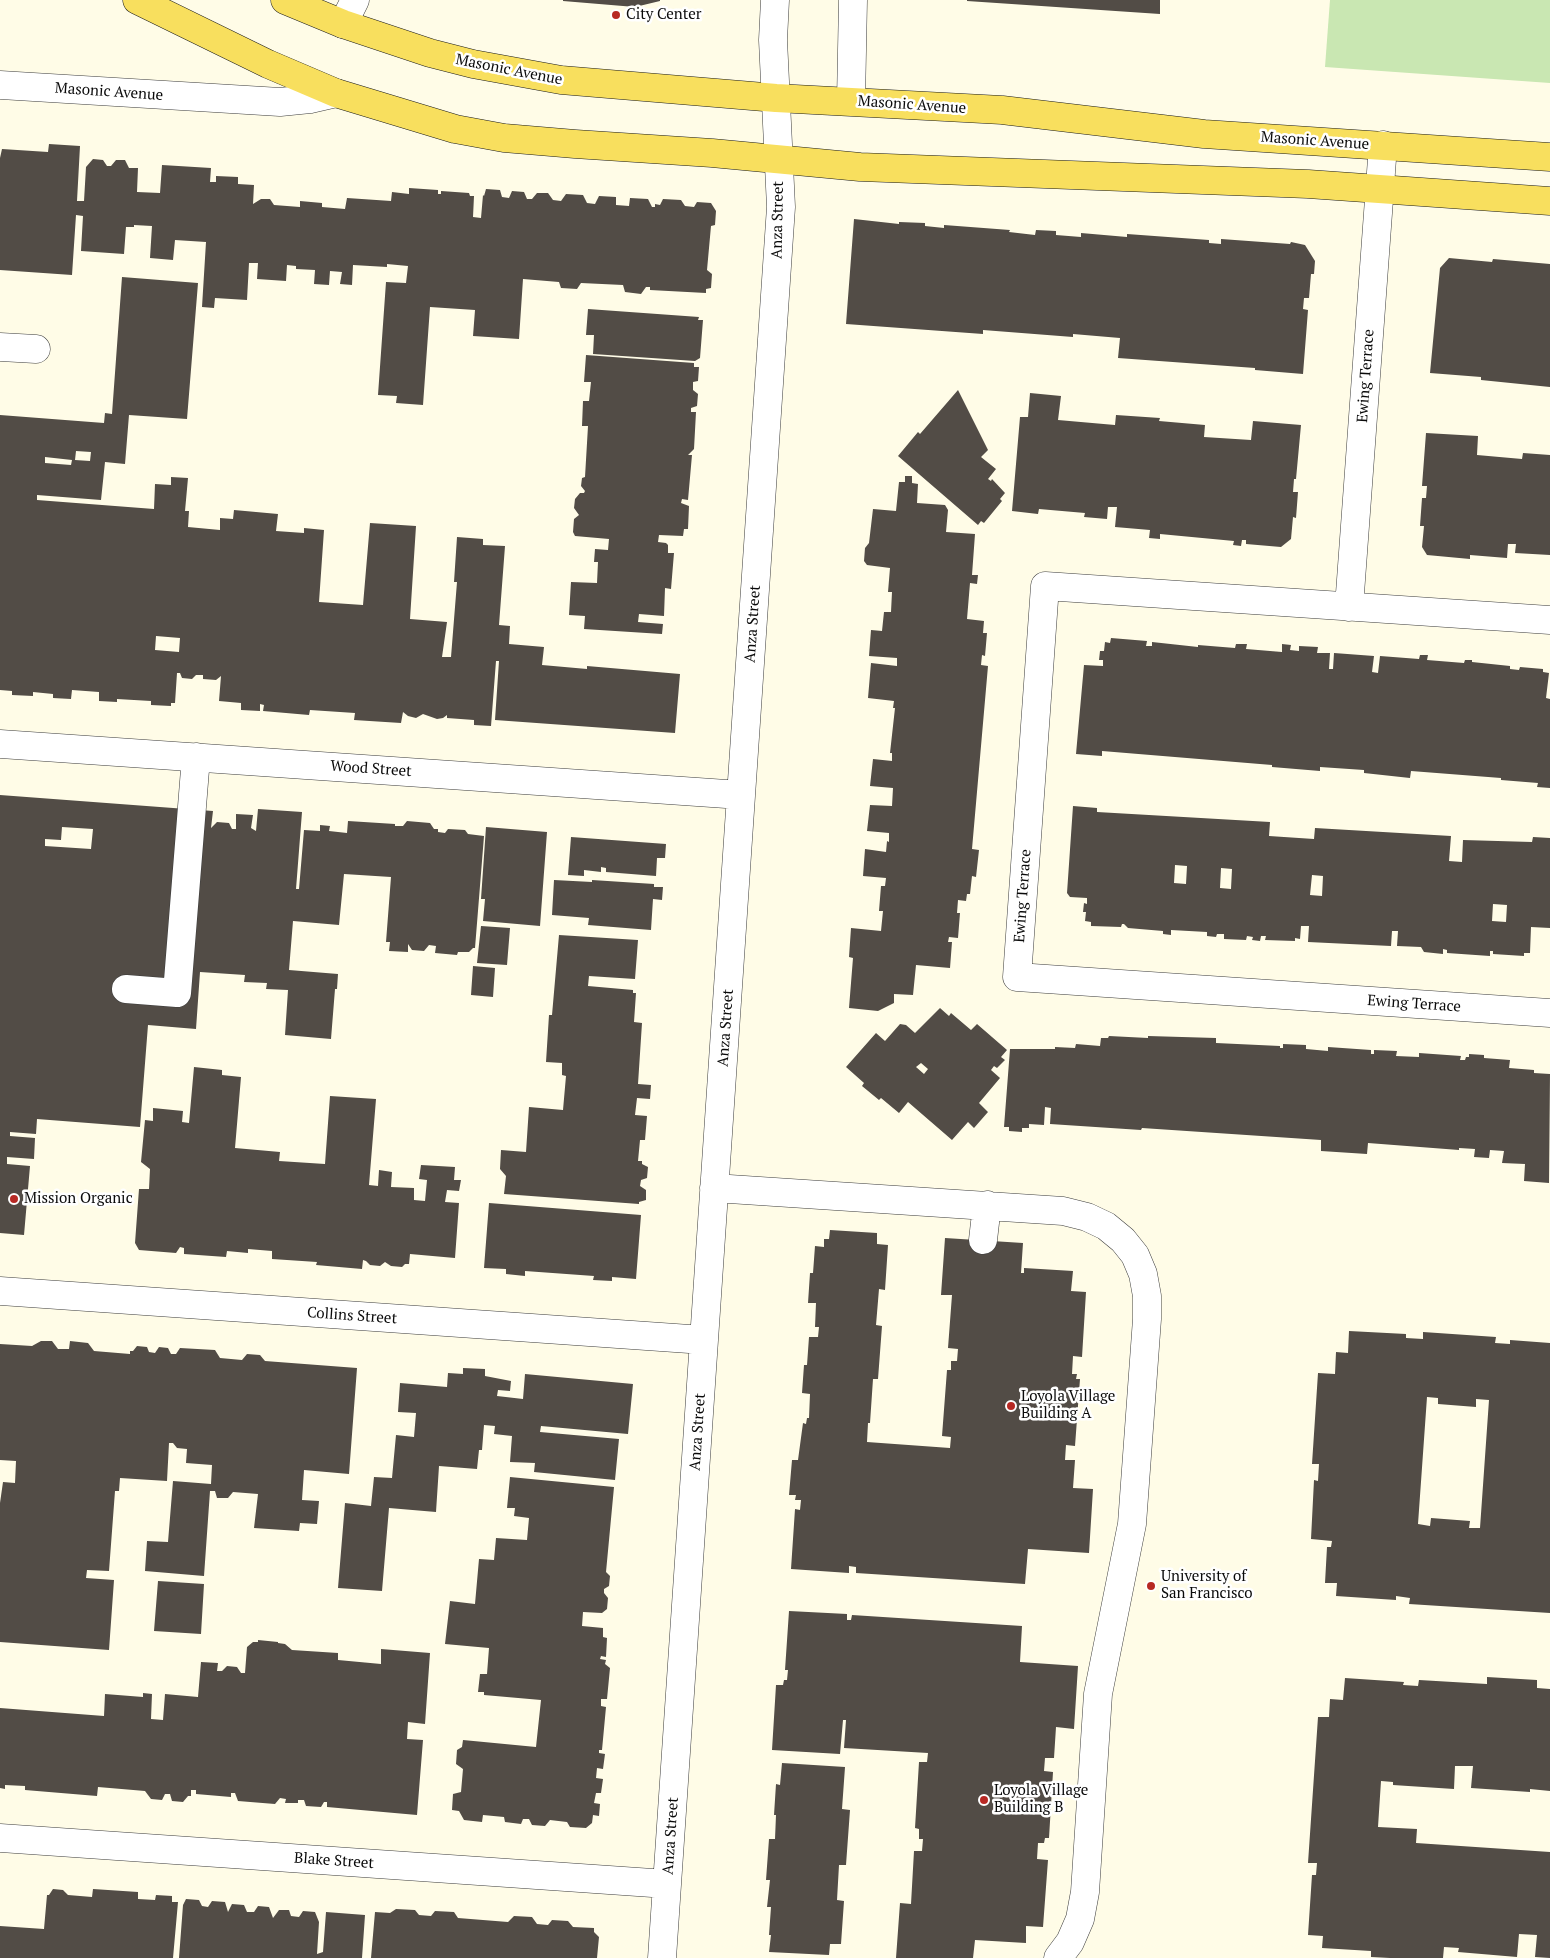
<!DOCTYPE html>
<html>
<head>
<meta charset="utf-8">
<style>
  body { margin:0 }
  canvas { display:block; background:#fffce7 }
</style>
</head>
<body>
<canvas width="1550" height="1958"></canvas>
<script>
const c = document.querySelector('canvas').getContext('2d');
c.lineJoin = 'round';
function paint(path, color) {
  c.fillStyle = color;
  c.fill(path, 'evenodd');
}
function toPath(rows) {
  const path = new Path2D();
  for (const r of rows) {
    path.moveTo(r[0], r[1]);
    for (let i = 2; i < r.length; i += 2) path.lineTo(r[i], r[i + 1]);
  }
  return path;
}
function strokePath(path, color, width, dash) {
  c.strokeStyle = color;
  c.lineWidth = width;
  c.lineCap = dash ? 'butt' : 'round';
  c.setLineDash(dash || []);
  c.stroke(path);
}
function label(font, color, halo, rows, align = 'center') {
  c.font = font + ' "PT Serif",serif';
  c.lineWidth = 5;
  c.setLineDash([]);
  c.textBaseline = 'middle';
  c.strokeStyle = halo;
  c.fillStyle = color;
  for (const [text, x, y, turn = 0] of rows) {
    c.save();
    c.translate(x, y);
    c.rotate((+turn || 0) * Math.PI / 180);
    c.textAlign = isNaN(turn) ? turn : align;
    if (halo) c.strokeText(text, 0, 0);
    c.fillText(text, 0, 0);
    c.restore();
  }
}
const green = toPath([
  [1330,0,1550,0,1550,83,1325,67]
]);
const building = toPath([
  [563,0,660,0,660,1,635,7,563,1],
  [967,0,1160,0,1160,14,967,1],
  [49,144,80,146,77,201,84,201,86,167,93,159,103,160,107,166,111,166,116,160,125,160,129,168,138,168,137,192,160,193,162,165,211,168,210,182,216,182,216,176,238,177,238,184,254,185,253,204,261,199,270,199,274,205,300,207,300,201,322,203,322,207,345,209,347,198,391,201,392,192,409,194,409,188,438,190,438,194,441,194,441,191,469,193,470,196,474,196,473,217,481,218,483,195,484,196,486,189,500,190,502,197,509,198,512,191,524,192,527,199,532,199,537,193,548,193,553,200,561,201,566,194,583,195,587,203,595,204,599,196,616,197,616,205,629,206,630,198,648,199,652,207,655,207,655,204,660,205,663,199,681,200,685,206,694,207,697,202,711,203,716,211,715,225,711,226,707,270,712,274,711,288,706,289,706,293,650,290,650,287,646,287,641,294,625,292,623,285,581,283,577,289,561,288,559,282,523,279,519,339,473,336,475,310,430,307,423,405,396,403,397,396,378,395,386,282,406,283,408,266,387,264,387,267,353,265,352,285,340,284,342,272,330,271,329,285,314,284,315,270,296,269,296,266,287,265,286,281,257,279,258,263,249,263,247,300,215,298,214,308,202,307,206,242,175,240,173,260,150,258,152,226,134,225,134,227,126,227,124,254,81,251,83,216,76,215,72,275,0,270,0,158,2,149,48,152],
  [854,219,899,224,899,222,925,223,925,226,944,228,944,225,1010,230,1009,232,1035,235,1036,230,1056,231,1056,235,1081,237,1081,233,1127,237,1127,234,1209,240,1209,243,1221,244,1221,239,1290,244,1291,242,1305,245,1315,261,1314,274,1311,274,1309,298,1304,298,1303,309,1308,310,1303,374,1255,370,1255,368,1118,358,1120,338,1073,334,1073,337,983,330,983,334,846,324],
  [1449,258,1492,262,1493,259,1550,264,1550,387,1481,380,1481,377,1430,373,1440,268],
  [122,277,198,283,187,419,129,415,125,464,105,462,101,500,37,495,37,500,154,509,155,484,171,485,171,477,188,478,185,511,189,511,188,527,220,530,220,518,233,519,234,510,278,514,276,531,304,533,304,528,324,530,319,602,363,605,370,523,416,526,410,619,447,622,442,657,451,657,457,582,454,582,457,537,483,539,483,545,505,546,499,625,510,626,509,644,544,647,542,665,587,669,587,666,680,674,675,733,495,720,499,661,496,661,491,726,474,725,474,720,447,718,447,715,443,718,437,719,423,714,416,718,408,716,403,712,401,723,354,720,355,713,310,710,309,715,263,711,264,705,260,704,260,711,241,710,241,703,219,701,221,676,216,680,203,679,203,675,196,675,192,679,182,678,180,673,177,673,175,703,171,703,171,706,151,705,151,701,117,699,117,702,99,701,99,692,72,690,71,699,53,698,53,694,33,692,33,696,12,695,12,691,0,690,0,415,104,423,105,413,112,414],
  [76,451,91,452,90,461,75,460],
  [45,457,72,460,71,465,45,463],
  [156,636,180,638,179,652,155,650],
  [588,309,699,317,698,320,703,320,700,358,695,361,593,354,594,335,586,335],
  [586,355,694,363,694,367,699,367,698,381,693,382,693,390,698,394,697,406,691,408,691,412,696,412,694,449,688,455,692,455,688,500,682,499,681,503,689,506,688,529,684,529,683,536,659,535,658,542,666,543,668,545,668,553,674,553,671,589,665,588,664,616,639,614,638,622,663,624,662,634,584,629,585,616,569,615,571,582,597,583,598,562,594,562,595,549,608,550,609,539,575,536,573,532,574,519,579,515,574,508,575,499,580,493,584,493,585,491,581,486,582,478,585,477,588,426,582,426,583,401,589,401,591,382,584,382],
  [958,390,988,450,981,457,996,469,988,479,991,481,992,479,1005,493,1000,499,1002,501,984,523,981,521,978,525,898,456,918,432,920,434],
  [1030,393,1061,396,1058,420,1115,425,1116,415,1160,418,1159,421,1205,425,1204,437,1251,440,1253,421,1301,425,1296,479,1294,479,1293,492,1298,492,1296,518,1293,517,1291,539,1281,547,1246,544,1246,540,1242,540,1241,546,1233,545,1234,541,1160,534,1160,539,1149,538,1150,530,1115,527,1117,507,1108,507,1107,519,1084,517,1085,513,1039,509,1038,514,1012,511,1020,417,1028,417],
  [1426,433,1478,436,1477,455,1522,459,1523,453,1550,455,1550,555,1515,553,1516,544,1508,544,1507,558,1470,555,1470,559,1427,555,1422,547,1424,526,1420,526,1422,498,1426,498,1427,486,1422,486],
  [905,476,912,476,912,483,918,484,917,503,945,505,948,510,946,532,975,534,972,575,978,575,977,584,970,583,967,619,984,621,983,633,987,633,985,656,982,655,981,665,988,666,972,849,979,850,976,877,972,876,970,894,967,894,966,901,958,900,957,913,960,913,958,938,949,937,948,942,952,942,950,968,916,965,913,995,894,994,894,1003,878,1011,849,1008,853,958,849,957,851,928,881,931,883,911,879,911,881,886,885,886,886,878,863,876,865,849,886,852,887,841,889,842,889,833,867,831,870,805,892,806,893,788,870,786,873,759,892,761,892,753,890,753,895,708,893,708,894,701,868,698,871,663,897,666,897,658,869,656,871,630,882,631,884,612,891,612,892,592,888,592,890,568,867,565,864,561,865,548,869,543,873,509,896,511,899,482,905,482],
  [1111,638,1147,641,1146,646,1152,646,1152,642,1198,647,1198,645,1235,648,1236,644,1247,644,1246,649,1282,652,1282,644,1291,645,1290,650,1299,651,1299,646,1318,647,1317,653,1330,653,1329,669,1333,669,1334,653,1374,656,1372,672,1378,673,1380,656,1419,659,1420,655,1428,655,1427,660,1464,663,1465,660,1472,660,1472,662,1510,666,1510,669,1519,670,1520,667,1543,669,1543,672,1549,673,1546,698,1550,699,1550,788,1537,787,1538,783,1501,780,1501,778,1411,771,1410,778,1364,773,1364,770,1320,767,1320,771,1272,767,1272,765,1102,751,1102,756,1076,754,1084,665,1103,666,1103,660,1099,660,1100,651,1104,651,1105,642,1110,643],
  [0,795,213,811,211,828,217,822,229,823,232,829,236,829,236,814,253,815,251,828,256,831,258,809,302,812,296,889,299,889,304,830,320,831,320,825,330,826,329,831,347,833,348,821,395,824,395,826,403,826,407,821,430,823,434,829,438,829,438,832,445,833,448,829,465,830,468,834,484,836,475,948,473,948,469,952,458,952,457,955,435,953,436,946,429,945,424,951,412,950,408,944,408,952,389,951,390,942,386,942,391,877,344,874,339,925,293,921,289,970,338,974,337,989,335,989,331,1039,285,1035,288,990,266,989,267,983,244,982,245,975,200,972,196,1029,148,1025,140,1127,37,1119,36,1134,10,1132,10,1136,35,1138,34,1159,7,1157,7,1164,30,1166,24,1235,0,1233],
  [62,827,93,829,91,849,45,846,45,839,61,840],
  [1073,806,1097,808,1097,812,1270,822,1269,836,1314,839,1315,828,1451,836,1449,861,1462,862,1463,840,1532,842,1533,837,1550,838,1550,928,1531,927,1530,953,1524,953,1524,956,1493,954,1493,951,1490,951,1490,956,1447,953,1447,950,1443,949,1443,954,1424,952,1421,947,1397,946,1398,931,1392,931,1391,946,1308,942,1309,926,1301,926,1300,939,1295,938,1295,941,1265,940,1266,936,1261,936,1260,941,1252,940,1253,937,1247,936,1246,940,1224,939,1224,934,1217,934,1216,937,1207,936,1207,932,1171,930,1171,935,1163,934,1163,931,1128,928,1124,924,1122,924,1121,927,1091,926,1091,922,1085,921,1086,912,1083,912,1084,903,1087,904,1087,898,1070,897,1067,893],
  [1175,865,1187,866,1186,884,1174,883],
  [1221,868,1232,869,1231,889,1220,888],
  [1312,875,1323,876,1322,896,1310,895],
  [1493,904,1507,905,1506,922,1492,921],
  [486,827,547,832,540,926,483,921,485,899,481,899],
  [571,837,666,844,665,858,657,858,656,876,606,872,606,868,601,867,601,872,584,870,584,876,568,875],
  [554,880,592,882,592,880,654,884,654,887,663,887,662,900,653,899,651,930,588,925,589,918,552,915],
  [481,926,510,928,507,965,477,963],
  [559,935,638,940,635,979,589,976,588,986,633,990,633,993,636,993,634,1022,642,1023,638,1084,651,1085,650,1099,637,1098,635,1115,647,1116,645,1140,640,1140,638,1161,642,1161,642,1164,648,1167,647,1178,641,1180,640,1186,646,1190,646,1200,639,1202,639,1204,504,1194,506,1176,500,1169,501,1150,526,1152,529,1107,563,1110,566,1076,562,1075,562,1063,546,1062,549,1015,552,1015],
  [473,966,495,968,493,997,471,995],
  [940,1008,949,1016,951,1013,971,1030,977,1024,1007,1050,1001,1057,1005,1060,997,1068,994,1066,991,1070,1000,1078,979,1103,988,1112,974,1128,968,1122,952,1140,908,1102,899,1113,881,1098,879,1100,862,1086,864,1083,846,1067,876,1033,885,1041,900,1024,906,1025,915,1033],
  [921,1063,928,1069,924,1074,916,1067],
  [1109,1036,1148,1038,1148,1036,1216,1038,1216,1043,1280,1046,1280,1048,1283,1048,1283,1044,1306,1045,1306,1049,1328,1051,1328,1047,1371,1050,1371,1054,1374,1054,1374,1050,1397,1051,1396,1056,1419,1057,1419,1053,1461,1056,1460,1060,1465,1060,1466,1057,1469,1057,1469,1054,1484,1055,1484,1058,1510,1060,1509,1068,1534,1070,1534,1073,1550,1074,1549,1183,1524,1181,1525,1164,1502,1163,1504,1151,1490,1150,1489,1158,1474,1157,1475,1149,1459,1148,1459,1150,1368,1143,1367,1154,1321,1151,1321,1140,1142,1128,1141,1130,1050,1124,1051,1108,1045,1107,1044,1125,1029,1124,1029,1128,1022,1128,1022,1132,1009,1131,1009,1127,1004,1127,1010,1049,1055,1049,1055,1047,1075,1048,1076,1044,1100,1046,1101,1038,1108,1038],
  [194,1067,222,1070,222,1075,241,1077,235,1148,280,1152,279,1161,325,1164,330,1096,376,1099,369,1185,378,1186,379,1170,392,1172,391,1187,414,1188,414,1200,425,1201,427,1180,419,1179,421,1165,455,1167,454,1180,461,1180,459,1191,447,1190,445,1202,459,1203,455,1258,410,1254,409,1264,405,1264,402,1267,391,1266,385,1262,380,1266,370,1265,366,1261,363,1260,362,1269,316,1265,317,1262,272,1259,272,1251,248,1249,248,1253,227,1251,226,1257,184,1254,184,1248,180,1247,176,1253,139,1250,135,1243,139,1189,149,1189,150,1169,141,1162,145,1120,153,1121,153,1108,183,1111,182,1122,189,1123],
  [489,1203,641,1215,636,1279,612,1277,612,1281,593,1280,594,1276,525,1271,525,1276,506,1274,506,1269,484,1268],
  [830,1230,877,1233,877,1244,888,1245,885,1290,879,1289,876,1325,882,1326,878,1379,873,1379,870,1423,868,1423,867,1442,950,1448,951,1437,942,1436,947,1370,951,1370,951,1361,957,1361,958,1349,948,1348,952,1295,941,1295,945,1238,1023,1243,1021,1273,1024,1273,1024,1268,1073,1271,1071,1291,1086,1292,1082,1357,1073,1356,1072,1374,1077,1374,1076,1379,1080,1379,1075,1446,1066,1445,1065,1460,1075,1460,1073,1488,1093,1489,1089,1553,1028,1549,1025,1584,856,1573,856,1567,849,1566,849,1573,791,1569,795,1509,800,1510,801,1500,795,1500,796,1495,789,1495,792,1460,798,1460,803,1423,806,1424,807,1418,809,1418,810,1394,802,1393,804,1365,807,1365,809,1337,818,1337,819,1327,815,1327,816,1303,808,1303,810,1273,813,1273,815,1246,824,1247,824,1239,829,1239],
  [1349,1331,1406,1334,1406,1338,1423,1339,1423,1332,1496,1337,1495,1343,1510,1344,1510,1340,1550,1343,1550,1613,1409,1604,1410,1598,1396,1596,1396,1600,1336,1596,1337,1583,1325,1583,1327,1547,1331,1547,1332,1541,1311,1539,1314,1480,1318,1481,1319,1464,1312,1464,1318,1373,1335,1374,1336,1352,1348,1353],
  [1427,1397,1438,1398,1438,1404,1476,1407,1476,1399,1489,1400,1480,1528,1469,1528,1470,1521,1431,1518,1430,1526,1418,1524],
  [41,1341,52,1341,58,1349,69,1349,70,1341,88,1343,94,1351,130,1354,130,1351,133,1351,137,1346,147,1347,149,1352,155,1353,159,1347,168,1348,171,1354,176,1354,180,1348,215,1350,220,1358,242,1360,247,1354,260,1355,265,1361,357,1368,349,1474,304,1470,302,1500,319,1501,317,1524,300,1523,299,1531,254,1528,258,1494,233,1492,228,1498,217,1498,215,1491,210,1491,204,1576,145,1571,147,1541,168,1542,173,1481,211,1484,212,1465,186,1463,187,1449,177,1448,173,1443,169,1443,167,1481,120,1478,119,1491,115,1491,109,1571,87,1570,86,1578,114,1580,109,1650,0,1642,0,1503,3,1482,15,1483,16,1461,0,1460,0,1344,32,1346],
  [463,1368,485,1369,485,1376,511,1381,510,1391,498,1390,497,1396,523,1399,525,1374,633,1384,628,1434,541,1426,540,1432,619,1439,615,1480,534,1472,535,1463,510,1462,512,1436,494,1434,495,1426,484,1425,482,1450,479,1450,477,1469,439,1466,436,1512,389,1508,382,1591,338,1588,345,1503,371,1506,374,1477,392,1478,396,1435,414,1437,416,1413,398,1412,400,1383,447,1387,448,1373,463,1374],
  [510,1477,614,1487,606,1572,610,1576,609,1586,604,1589,604,1593,608,1598,607,1609,602,1613,583,1612,582,1626,603,1628,603,1637,607,1638,606,1657,601,1656,600,1659,606,1660,605,1664,610,1668,607,1699,601,1699,601,1706,606,1707,602,1750,599,1750,599,1753,605,1754,603,1769,597,1768,596,1778,603,1779,601,1793,596,1793,594,1803,600,1804,599,1816,593,1815,592,1823,586,1828,570,1827,567,1822,550,1820,545,1826,532,1825,529,1819,523,1819,521,1824,505,1822,504,1817,483,1815,482,1822,464,1820,459,1811,452,1810,453,1794,461,1792,463,1769,456,1764,457,1750,462,1747,463,1740,536,1747,541,1700,484,1695,484,1692,478,1692,480,1674,487,1674,489,1648,445,1644,450,1601,475,1604,479,1559,494,1560,496,1538,527,1540,529,1518,514,1516,515,1508,507,1508],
  [158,1581,204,1584,201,1634,154,1631],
  [789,1611,847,1614,847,1620,851,1620,852,1615,1022,1626,1020,1662,1078,1666,1074,1729,1056,1727,1054,1758,1045,1758,1044,1771,1053,1772,1049,1838,1045,1838,1044,1843,1038,1843,1037,1859,1048,1860,1043,1927,1026,1926,1026,1943,975,1940,973,1958,896,1958,900,1903,911,1904,914,1851,922,1851,923,1839,919,1839,919,1829,915,1828,919,1762,927,1762,928,1753,844,1748,846,1720,843,1720,840,1754,772,1750,776,1685,783,1685,784,1680,787,1680,788,1670,785,1670],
  [258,1640,278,1642,278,1643,285,1644,292,1650,338,1653,338,1660,381,1664,381,1649,430,1653,425,1724,408,1722,407,1739,423,1740,417,1815,327,1807,327,1802,324,1802,321,1807,306,1806,304,1800,298,1800,298,1803,285,1803,286,1799,280,1798,275,1804,238,1801,235,1793,231,1793,231,1797,196,1794,196,1790,191,1790,191,1796,188,1796,183,1802,172,1801,170,1794,165,1794,162,1800,151,1799,145,1791,98,1787,97,1796,25,1790,25,1786,5,1785,5,1789,0,1788,0,1708,104,1716,105,1694,143,1697,143,1693,152,1694,151,1719,163,1720,165,1694,198,1697,201,1662,218,1663,217,1671,222,1671,227,1666,237,1667,241,1673,245,1673,247,1647,253,1642,258,1642],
  [1487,1677,1537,1680,1537,1688,1550,1689,1550,1791,1530,1789,1530,1792,1471,1788,1473,1766,1455,1766,1454,1789,1393,1785,1393,1782,1381,1781,1378,1827,1417,1829,1416,1843,1550,1852,1550,1958,1535,1957,1537,1935,1519,1934,1517,1957,1458,1952,1459,1948,1444,1947,1443,1958,1390,1958,1371,1957,1371,1951,1322,1948,1323,1936,1308,1935,1312,1875,1316,1875,1317,1863,1308,1863,1318,1717,1329,1717,1330,1699,1343,1700,1345,1678,1404,1682,1403,1685,1418,1686,1419,1680,1487,1684],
  [782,1763,845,1767,842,1809,850,1810,846,1865,839,1865,837,1900,844,1901,841,1944,830,1944,829,1955,769,1952,771,1935,769,1935,771,1907,767,1907,770,1880,766,1880,769,1839,775,1839,776,1815,774,1815,776,1784,780,1785],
  [53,1889,63,1890,68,1895,92,1897,93,1889,138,1892,138,1899,155,1900,156,1895,172,1896,172,1902,178,1902,173,1958,0,1958,0,1926,44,1929,47,1895,49,1895],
  [186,1899,199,1900,202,1906,208,1907,212,1901,225,1902,228,1912,232,1904,244,1905,247,1912,254,1912,258,1906,269,1907,273,1918,279,1910,289,1910,291,1916,299,1917,303,1911,315,1912,319,1922,317,1954,323,1952,326,1912,365,1915,362,1958,179,1958,183,1905],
  [396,1909,415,1910,419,1915,431,1916,435,1911,454,1912,458,1918,508,1922,514,1916,532,1917,537,1924,548,1925,552,1920,568,1921,573,1927,594,1928,594,1932,599,1937,597,1958,371,1958,375,1912,390,1913]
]);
const minor = toPath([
  [343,24,355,0],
  [0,85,280,102,310,99,336,93],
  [851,101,853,0],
  [0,347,36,349],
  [1349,607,1383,145],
  [1550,620,1045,586,1017,977,1550,1013],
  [0,744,741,795],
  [126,989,177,993,196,757],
  [714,1188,1063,1211,1087,1217,1106,1226,1123,1240,1135,1255,1143,1274,1147,1296,1147,1319,1132,1524,1098,1694,1085,1892,1080,1919,1070,1942,1058,1958],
  [983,1240,987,1205],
  [0,1291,704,1340],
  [0,1838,667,1884],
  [662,1958,781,207,773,40,775,0]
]);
const major = toPath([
  [137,0,268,64,336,93,455,129,504,138,575,144,712,153,860,167,1308,184,1550,201],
  [285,0,343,24,430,53,473,64,561,80,776,98,1002,110,1204,134,1550,157]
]);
const markers = [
  [616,15,5,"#b72924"],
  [14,1199,5,"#b72924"],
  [1011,1406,5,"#b72924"],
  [1151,1586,5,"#b72924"],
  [984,1800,5,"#b72924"]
];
const poiNames = [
  ["City Center",626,15],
  ["Mission Organic",24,1199],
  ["Loyola Village",1021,1397],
  ["Building A",1021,1414],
  ["University of",1161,1577],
  ["San Francisco",1161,1594],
  ["Loyola Village",994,1791],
  ["Building B",994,1808]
];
const streetNames = [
  ["Masonic Avenue",509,70,11],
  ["Masonic Avenue",109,92,4],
  ["Masonic Avenue",912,105,4],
  ["Masonic Avenue",1315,141,4],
  ["Anza Street",778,220,-89],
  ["Ewing Terrace",1366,376,-86],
  ["Anza Street",753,624,-86],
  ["Wood Street",371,769,4],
  ["Ewing Terrace",1023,896,-86],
  ["Ewing Terrace",1414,1004,4],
  ["Anza Street",726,1028,-86],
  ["Collins Street",352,1316,4],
  ["Anza Street",698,1432,-86],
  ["Anza Street",671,1836,-86],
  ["Blake Street",334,1861,4]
];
paint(green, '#c9e7b2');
paint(building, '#524c46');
strokePath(minor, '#3d3d3d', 29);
strokePath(major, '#1b1b1b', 29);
strokePath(minor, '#fff', 28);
strokePath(major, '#f8df5e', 28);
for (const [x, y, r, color] of markers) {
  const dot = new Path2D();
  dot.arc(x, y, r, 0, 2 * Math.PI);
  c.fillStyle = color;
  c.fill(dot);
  strokePath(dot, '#fff', 2);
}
label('15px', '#0a0a0a', '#fff', poiNames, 'left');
label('15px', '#0a0a0a', '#fff', streetNames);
</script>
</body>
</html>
